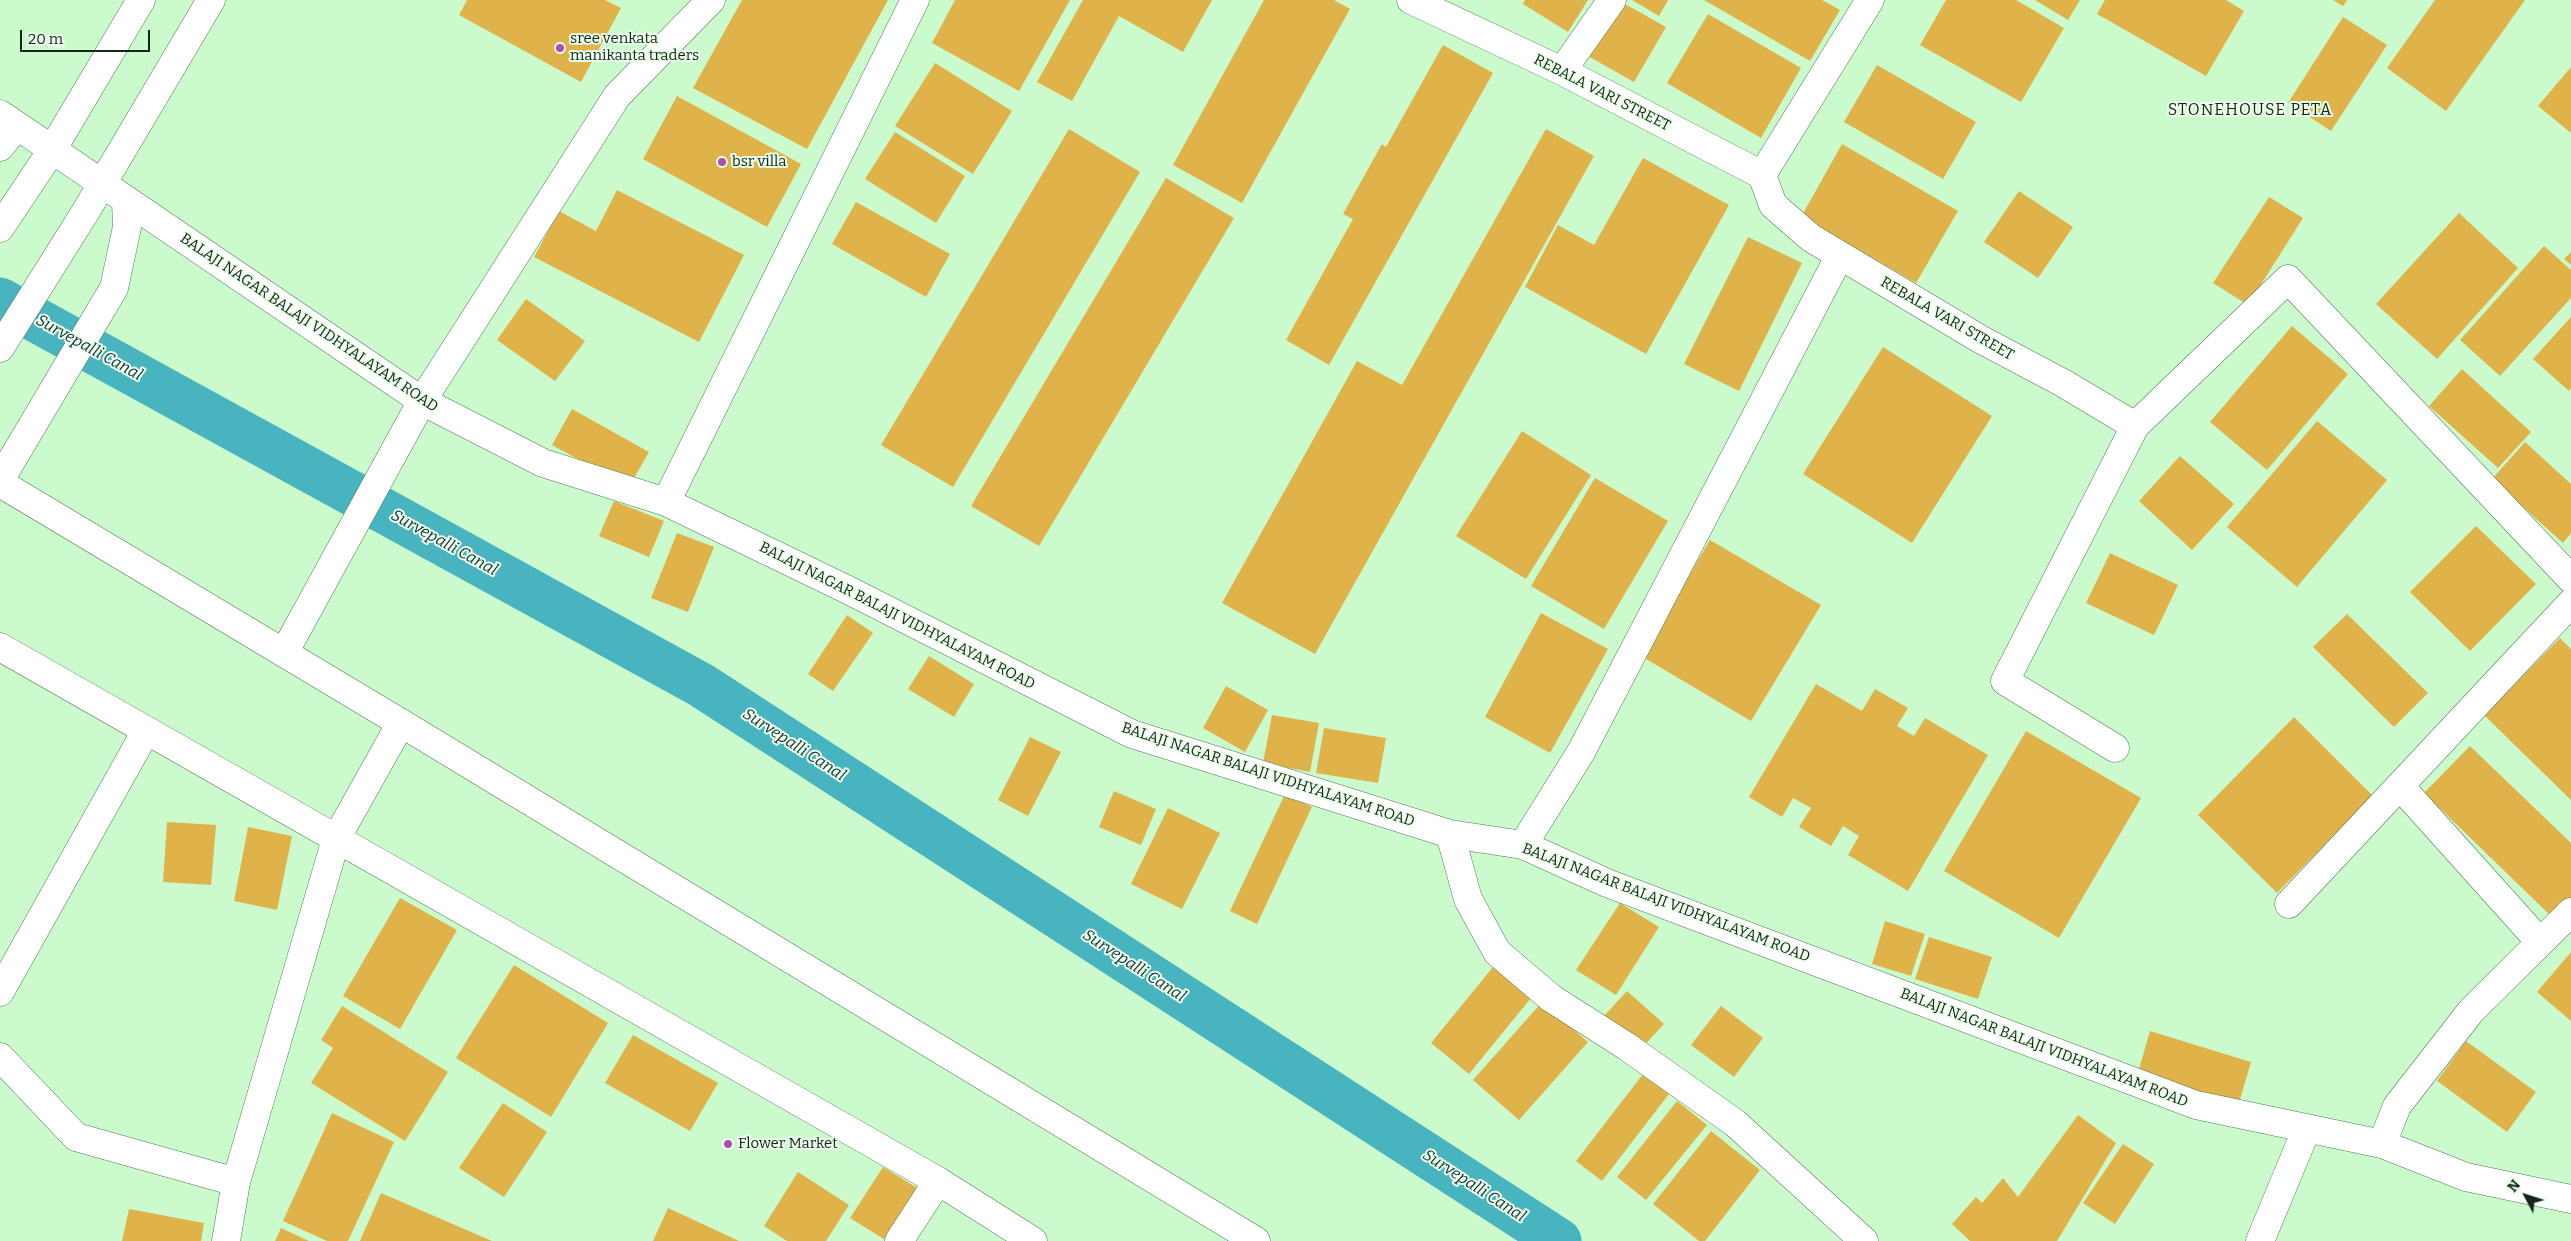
<!DOCTYPE html>
<html>
<head>
<meta charset="utf-8">
<style>
  body { margin:0 }
  #map { position:relative; width:2571px; height:1241px; overflow:hidden; background:#cbfacc; font-family:Bitter,serif }
  canvas { display:block }
  .north { position:absolute; left:2501px; top:1171px; width:50px; height:50px; -webkit-text-stroke:4px #ecffec; paint-order:stroke; rotate:310deg; font-size:14px; font-weight:700; line-height:20px; text-align:center; color:#142615 }
  .north::after { content:''; display:block; margin:auto; width:18px; height:22px; background:#142615; clip-path:polygon(50% 0,100% 100%,50% 72%,0 100%) }
  .scale { position:absolute; left:20px; top:30px; width:130px; height:22px; box-sizing:border-box; border:2px solid #142615; border-top:0; padding-left:6px; font-size:15px; line-height:18px; white-space:nowrap; color:#142615; -webkit-text-stroke:4px #ecffec; paint-order:stroke }
</style>
</head>
<body>
<div id="map">
<canvas width="2571" height="1241"></canvas>
<div class="north">N</div>
<div class="scale">20 m</div>
</div>
<script>
const c = document.querySelector('canvas').getContext('2d');
c.lineJoin = 'round';
function toPath(rows) {
  const path = new Path2D();
  for (const r of rows) {
    path.moveTo(r[0], r[1]);
    for (let i = 2; i < r.length; i += 2) path.lineTo(r[i], r[i + 1]);
  }
  return path;
}
function strokePath(path, color, width, dash) {
  c.strokeStyle = color;
  c.lineWidth = width;
  c.lineCap = dash ? 'butt' : 'round';
  c.setLineDash(dash || []);
  c.stroke(path);
}
function paint(path, color) {
  c.fillStyle = color;
  c.fill(path, 'evenodd');
}
function label(font, color, halo, rows, align = 'center') {
  c.font = font + ' Bitter,serif';
  c.lineWidth = 4;
  c.setLineDash([]);
  c.textBaseline = 'middle';
  c.strokeStyle = halo;
  c.fillStyle = color;
  for (const [text, x, y, turn = 0] of rows) {
    c.save();
    c.translate(x, y);
    c.rotate((+turn || 0) * Math.PI / 180);
    c.textAlign = isNaN(turn) ? turn : align;
    if (halo) c.strokeText(text, 0, 0);
    c.fillText(text, 0, 0);
    c.restore();
  }
}
const canal = toPath([
  [0,300,701,685,1559,1241]
]);
const building = toPath([
  [467,0,605,0,621,8,581,82,459,15],
  [742,0,888,0,807,149,693,88],
  [955,0,1070,0,1019,91,932,43],
  [1083,0,1212,0,1183,52,1119,16,1072,101,1037,82],
  [1264,0,1334,0,1350,9,1242,203,1173,165],
  [1525,0,1588,0,1568,32,1523,4],
  [1618,0,1666,27,1634,82,1579,51],
  [1632,0,1668,0,1659,16],
  [1704,0,1822,0,1840,10,1810,61],
  [1946,0,2016,0,2064,28,2021,102,1920,45],
  [2035,0,2080,0,2068,20],
  [2105,0,2226,0,2244,11,2206,76,2097,14],
  [2333,0,2347,0,2343,6],
  [2435,0,2525,0,2446,111,2387,68],
  [1708,14,1801,68,1761,138,1667,83],
  [2343,17,2387,45,2331,131,2288,103],
  [1443,45,1493,73,1329,365,1286,340,1353,219,1343,214,1382,144,1386,147],
  [935,63,1012,111,973,174,895,126],
  [1877,65,1976,122,1943,179,1844,122],
  [2571,67,2571,133,2538,106],
  [677,96,801,164,767,227,643,159],
  [1069,129,1140,172,953,487,881,445],
  [1546,129,1594,156,1315,654,1222,603,1357,361,1402,385],
  [895,132,965,176,936,223,865,179],
  [1842,144,1958,211,1916,283,1801,217],
  [1643,158,1729,205,1646,354,1525,287,1558,225,1594,245],
  [1166,178,1234,218,1039,546,971,506],
  [617,190,744,255,699,342,534,257,559,211,596,231],
  [2019,191,2073,227,2038,278,1984,242],
  [2269,197,2303,218,2248,305,2213,283],
  [856,202,950,254,926,297,832,244],
  [2459,213,2518,268,2437,359,2376,304],
  [1748,237,1802,263,1739,391,1684,364],
  [2544,246,2571,270,2571,298,2500,376,2460,340],
  [2571,252,2571,265,2564,259],
  [526,299,585,341,555,381,497,340],
  [2571,317,2571,388,2569,391,2533,359],
  [2292,326,2348,374,2267,470,2210,422],
  [1883,347,1992,416,1912,543,1803,474],
  [2462,369,2531,432,2498,468,2429,406],
  [572,409,649,452,629,487,552,445],
  [2317,421,2387,480,2297,587,2227,527],
  [1522,431,1591,475,1526,579,1456,536],
  [2525,442,2571,484,2571,533,2563,543,2492,479],
  [2180,456,2234,504,2192,550,2139,501],
  [1595,478,1668,521,1604,629,1531,586],
  [614,501,664,521,649,557,599,536],
  [2476,526,2536,584,2470,651,2410,592],
  [677,533,714,547,688,612,651,598],
  [1710,540,1821,605,1751,721,1641,656],
  [2110,553,2178,585,2154,635,2086,603],
  [1541,613,1608,649,1550,753,1485,717],
  [2347,614,2428,693,2394,727,2313,647],
  [847,615,873,633,833,691,808,674],
  [2560,638,2571,649,2571,800,2484,715],
  [929,656,974,684,954,717,908,689],
  [1816,684,1862,711,1875,689,1908,708,1897,726,1914,736,1925,718,1988,755,1908,891,1848,855,1859,836,1843,826,1831,846,1799,827,1811,808,1793,798,1782,817,1749,797],
  [1226,686,1268,710,1245,752,1203,728],
  [1272,715,1319,723,1310,772,1263,763],
  [2294,717,2373,796,2277,893,2198,815],
  [1324,728,1386,738,1378,783,1316,773],
  [2026,731,2141,798,2059,938,1944,871],
  [1030,737,1061,752,1028,816,998,800],
  [2470,746,2571,843,2571,902,2554,919,2424,793],
  [1114,791,1156,809,1141,845,1099,827],
  [1285,794,1312,807,1257,924,1230,911],
  [1168,808,1220,833,1182,909,1131,884],
  [167,822,216,825,211,885,163,882],
  [248,827,292,836,277,910,234,901],
  [400,898,457,930,400,1029,343,996],
  [1620,903,1659,927,1616,995,1576,970],
  [1885,921,1925,934,1911,976,1872,964],
  [1929,937,1992,957,1978,999,1915,979],
  [2571,952,2571,1021,2537,992],
  [1497,962,1535,993,1469,1074,1431,1043],
  [514,965,608,1023,551,1117,456,1058],
  [1627,991,1664,1024,1639,1051,1603,1017],
  [1542,1002,1588,1042,1519,1120,1473,1080],
  [342,1006,448,1072,405,1141,311,1083,333,1048,321,1040],
  [1721,1006,1763,1038,1734,1077,1691,1045],
  [2150,1031,2251,1062,2238,1106,2137,1076],
  [633,1035,718,1083,690,1131,605,1083],
  [2466,1041,2536,1092,2507,1132,2437,1081],
  [1643,1074,1669,1094,1602,1181,1576,1161],
  [1677,1101,1707,1125,1646,1200,1617,1177],
  [503,1103,547,1132,504,1197,459,1168],
  [332,1113,394,1142,348,1241,327,1241,283,1221],
  [2078,1115,2116,1143,2057,1241,1970,1241,1952,1224,1976,1197,1982,1203,2003,1178,2018,1197],
  [1711,1131,1760,1170,1705,1241,1699,1241,1653,1204],
  [2123,1144,2154,1164,2115,1224,2083,1203],
  [883,1167,922,1191,887,1241,850,1218],
  [798,1172,849,1205,826,1241,787,1241,764,1226],
  [381,1193,492,1241,360,1241],
  [668,1208,739,1241,653,1241],
  [129,1209,204,1223,201,1241,122,1241],
  [281,1228,309,1241,275,1241]
]);
const minor = toPath([
  [1411,0,1562,71,1762,175,1773,205,1811,238,1980,339,2063,383,2135,426,2005,681,2115,748],
  [1562,71,1612,0],
  [0,114,422,401,543,463,666,502,846,589,1132,734,1450,834,1523,845,1607,883,2196,1105,2382,1144,2466,1177,2571,1199],
  [0,147,16,127],
  [1762,175,1870,0],
  [2135,426,2288,279,2571,579],
  [0,480,114,288,127,227,126,201],
  [666,502,915,0],
  [284,653,422,401,617,96,711,0],
  [2400,786,2540,942],
  [1450,834,1468,899,1497,952,1551,998,1626,1046,1735,1123,1864,1241],
  [1523,845,1581,752,1839,257],
  [2289,904,2571,603],
  [0,992,146,731],
  [0,1057,76,1137,236,1182,336,839,401,723],
  [2382,1144,2397,1106,2471,1011,2571,912],
  [226,1241,236,1182],
  [899,1241,938,1181],
  [2260,1241,2307,1128]
]);
const major = toPath([
  [0,228,52,150,141,0],
  [0,348,86,211,211,0],
  [0,483,401,723,1256,1241],
  [0,647,938,1181,1033,1241]
]);
const markers = [
  [560,48,5,"#af4db4"],
  [722,162,5,"#af4db4"],
  [728,1144,5,"#af4db4"]
];
const poiNames = [
  ["sree venkata",570,39],
  ["manikanta traders",570,56],
  ["bsr villa",732,162],
  ["Flower Market",738,1144]
];
const streetNames = [
  ["REBALA VARI STREET",1602,93,27],
  ["REBALA VARI STREET",1947,319,30],
  ["BALAJI NAGAR BALAJI VIDHYALAYAM ROAD",309,323,34],
  ["BALAJI NAGAR BALAJI VIDHYALAYAM ROAD",897,616,27],
  ["BALAJI NAGAR BALAJI VIDHYALAYAM ROAD",1268,775,18],
  ["BALAJI NAGAR BALAJI VIDHYALAYAM ROAD",1666,903,21],
  ["BALAJI NAGAR BALAJI VIDHYALAYAM ROAD",2044,1048,21]
];
const neighbourhoodNames = [
  ["STONEHOUSE PETA",2250,111]
];
const waterNames = [
  ["Survepalli Canal",89,348,29],
  ["Survepalli Canal",444,543,29],
  ["Survepalli Canal",794,745,33],
  ["Survepalli Canal",1134,966,33],
  ["Survepalli Canal",1474,1186,33]
];
strokePath(canal, '#47b4c0', 45);
paint(building, '#e0b34a');
strokePath(minor, '#507b52', 29);
strokePath(major, '#507b52', 29);
strokePath(minor, '#fff', 28);
strokePath(major, '#fff', 28);
for (const [x, y, r, color] of markers) {
  const dot = new Path2D();
  dot.arc(x, y, r, 0, 2 * Math.PI);
  c.fillStyle = color;
  c.fill(dot);
  strokePath(dot, '#ecffec', 2);
}
label('15px', '#142615', '#ecffec', poiNames, 'left');
label('15px', '#142615', '#ecffec', streetNames);
c.letterSpacing = '1px';
label('16px', '#142615', '#ecffec', neighbourhoodNames);
c.letterSpacing = '0px';
label('italic 16px', '#0c2e32', '#ecffec', waterNames);
</script>
</body>
</html>
